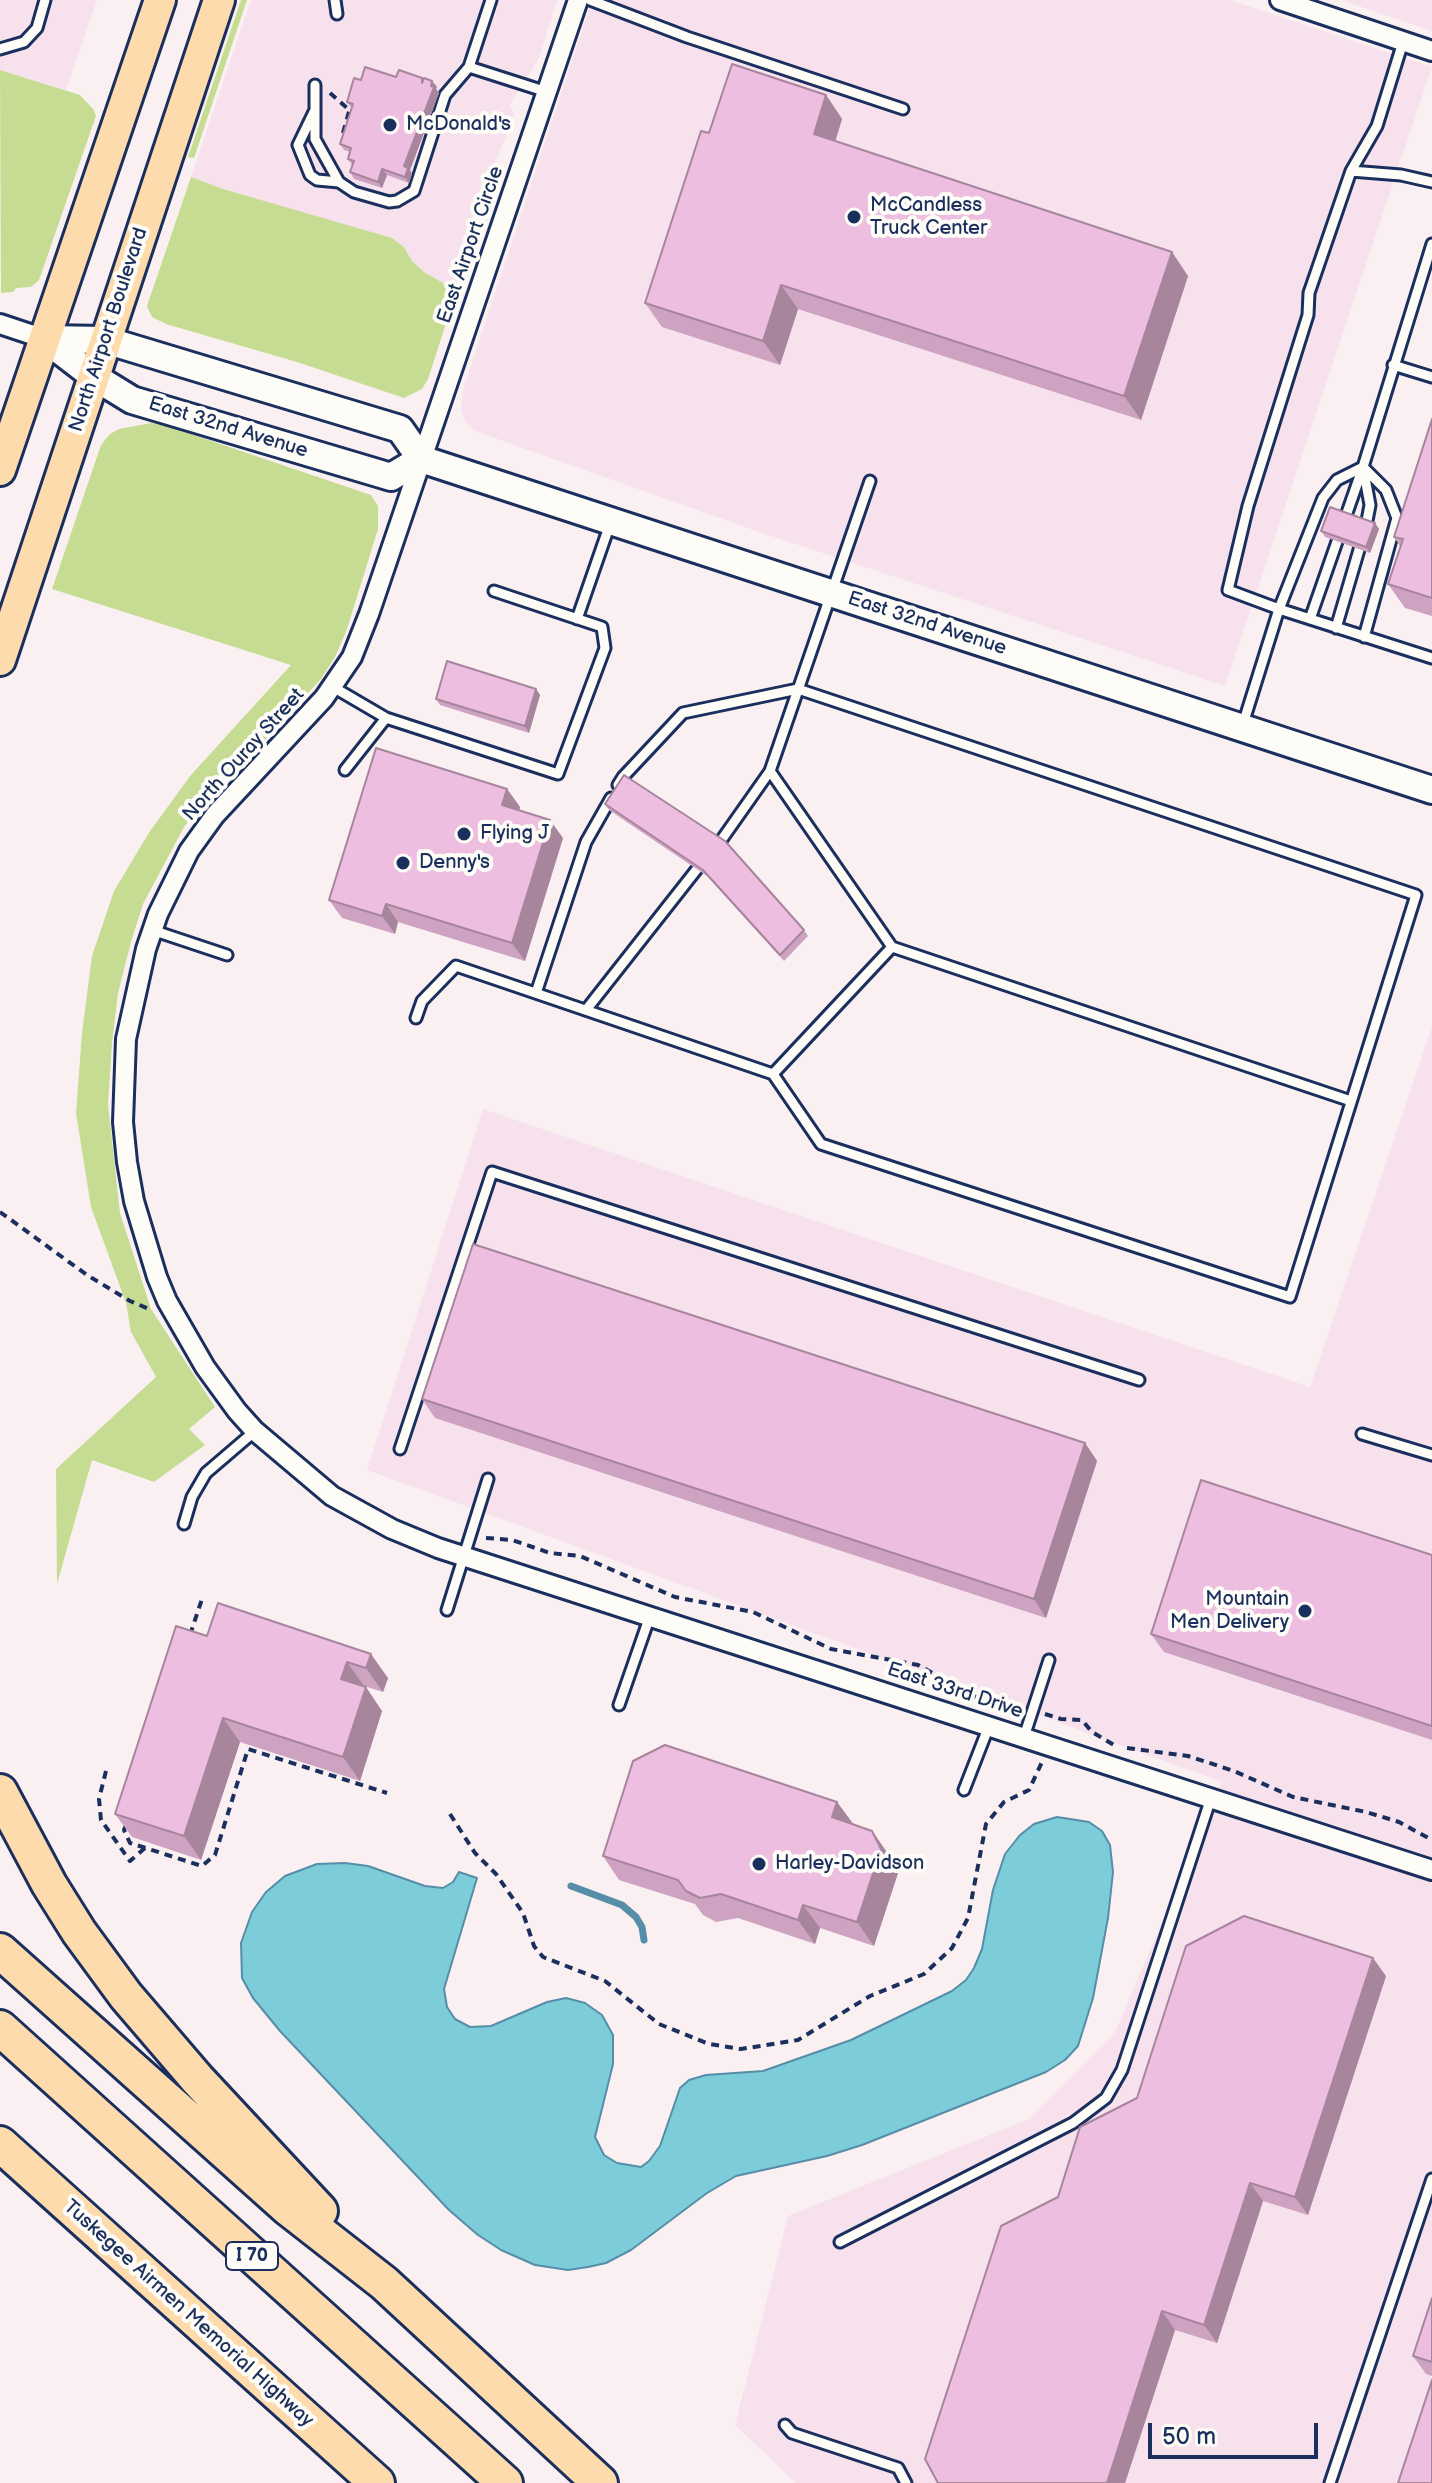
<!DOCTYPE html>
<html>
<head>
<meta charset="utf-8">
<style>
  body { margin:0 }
  #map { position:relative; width:1432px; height:2483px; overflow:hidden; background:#faf0f2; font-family:"Balsamiq Sans",sans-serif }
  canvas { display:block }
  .scale { position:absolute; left:1148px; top:2423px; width:170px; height:36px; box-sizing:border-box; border:4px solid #1b2f5e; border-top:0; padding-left:10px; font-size:24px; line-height:28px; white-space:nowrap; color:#1b2f5e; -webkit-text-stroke:6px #fdfcf7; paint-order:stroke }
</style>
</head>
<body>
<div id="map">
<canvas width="1432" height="2483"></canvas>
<div class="scale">50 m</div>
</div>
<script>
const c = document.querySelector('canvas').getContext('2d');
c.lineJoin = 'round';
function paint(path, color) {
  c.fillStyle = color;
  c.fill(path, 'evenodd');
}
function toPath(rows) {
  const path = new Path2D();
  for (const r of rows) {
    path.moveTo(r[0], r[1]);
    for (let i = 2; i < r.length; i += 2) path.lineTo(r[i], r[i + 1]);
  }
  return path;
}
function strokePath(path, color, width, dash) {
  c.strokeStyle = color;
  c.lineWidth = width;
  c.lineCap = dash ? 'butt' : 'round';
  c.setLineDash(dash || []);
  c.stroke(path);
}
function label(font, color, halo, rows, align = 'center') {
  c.font = font + ' "Balsamiq Sans",sans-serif';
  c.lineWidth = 8;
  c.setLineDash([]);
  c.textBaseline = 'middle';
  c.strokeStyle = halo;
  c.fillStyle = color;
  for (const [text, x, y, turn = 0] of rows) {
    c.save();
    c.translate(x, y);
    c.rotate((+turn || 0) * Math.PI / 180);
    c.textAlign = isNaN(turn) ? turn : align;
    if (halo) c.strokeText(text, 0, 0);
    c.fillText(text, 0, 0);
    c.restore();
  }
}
const built = toPath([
  [0,0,97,0,66,90,0,70],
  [251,0,557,0,539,58,510,105,514,114,511,124,478,203,455,296,443,283,424,272,412,261,404,247,223,189,191,177],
  [592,0,1230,0,1432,67,1225,686,759,532,475,431,465,422,461,410,463,390],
  [1341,0,1432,0,1432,31],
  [1432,1027,1432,2483,796,2483,735,2425,788,2216,1027,2120,1115,2032,1222,1782,367,1470,483,1109,1310,1387]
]);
const green = toPath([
  [241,0,247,0,194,158,188,157],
  [0,70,80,95,93,109,96,116,39,280,31,287,16,288,13,292,1,293],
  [191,177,223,189,392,238,404,247,412,261,424,272,443,283,455,296,428,379,422,389,404,398,297,362,166,324,152,317,147,306],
  [151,423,167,426,371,495,378,506,378,529,346,632,335,657,321,679,258,747,213,791,184,827,143,904,131,942,118,993,112,1043,108,1104,120,1213,151,1309,215,1407,189,1429,205,1445,154,1482,92,1460,57,1584,56,1469,156,1377,131,1332,126,1303,91,1207,76,1113,82,1033,92,956,114,891,150,831,191,775,291,665,52,589,101,445,110,434,119,429]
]);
const water = toPath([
  [1057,1817,1089,1822,1102,1831,1110,1845,1113,1872,1108,1918,1093,1998,1078,2046,1065,2060,1046,2072,862,2145,827,2156,736,2176,707,2193,631,2250,606,2263,588,2267,568,2270,535,2265,501,2250,478,2235,449,2210,280,2031,253,1998,242,1978,241,1943,252,1912,266,1892,285,1876,317,1864,345,1863,368,1866,425,1886,443,1888,453,1882,459,1872,477,1878,444,1989,447,2007,455,2019,470,2027,491,2026,547,2002,566,1998,585,2003,602,2015,613,2035,613,2064,595,2137,604,2155,617,2163,641,2167,649,2161,660,2146,680,2088,689,2080,706,2075,763,2071,851,2040,952,1991,966,1980,974,1968,982,1949,993,1890,1005,1854,1020,1835,1034,1824,1057,1817]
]);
const stream = toPath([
  [571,1886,622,1905,636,1917,642,1927,644,1940]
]);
const path = toPath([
  [330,93,347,108,355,110],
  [343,133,350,108],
  [0,1212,87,1275,130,1301,149,1309],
  [486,1538,512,1540,550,1553,580,1556,675,1597,753,1612,831,1649,918,1665,978,1698,1018,1705],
  [190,1635,202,1599],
  [1045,1714,1061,1719,1082,1720,1092,1732,1114,1745],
  [1127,1748,1188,1756,1234,1771,1293,1797,1366,1812,1399,1822,1432,1840],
  [106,1771,99,1799,101,1820,130,1861,145,1848],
  [450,1814,475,1853,496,1874,523,1913,534,1946,543,1957,605,1981,659,2024,709,2044,741,2049,798,2040,870,1996,924,1974,952,1948,968,1918,986,1824,1004,1802,1029,1790,1042,1762],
  [126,1825,124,1830,130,1843,202,1866,215,1855,248,1749,387,1793]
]);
const lane = toPath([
  [335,0,337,14],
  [491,0,469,67,547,92],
  [590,0,687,37,903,109],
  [1403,42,1377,126,1351,171,1309,293,1308,315,1248,506,1228,590,1279,609,1432,658],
  [0,49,24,42,37,28,45,0],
  [315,85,315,139,339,182,354,192,389,202,397,201,414,191,445,95,469,67],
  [314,112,298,145,310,175,317,180,339,182],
  [1351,171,1401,175,1432,182],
  [1393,365,1432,377],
  [870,481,770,771,892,947,1351,1101],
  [577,619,610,524],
  [1310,619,1363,467],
  [1336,628,1366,526,1370,505,1363,467],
  [1364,637,1397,518,1386,490,1363,467,1432,244],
  [333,687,386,718,558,774,605,648,602,627,494,591],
  [1243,724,1279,609,1323,498,1337,480,1363,467],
  [345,770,386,718],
  [618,785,623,777,683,713,798,689,1416,895,1290,1297,821,1144,773,1074],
  [720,842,770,771],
  [152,930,227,955],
  [536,993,586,842,611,798],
  [586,1010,697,869],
  [416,1018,422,1001,456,966,773,1074,892,947],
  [1362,1434,1432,1455],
  [400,1449,492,1172,1139,1380],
  [184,1524,192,1497,206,1473,255,1431],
  [447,1610,488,1479],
  [619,1705,650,1616],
  [1024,1737,1049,1660],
  [964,1790,989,1726],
  [840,2242,1073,2123,1106,2098,1122,2070,1211,1798],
  [785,2425,792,2433,898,2468,906,2483],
  [1330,2483,1432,2179]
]);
const street = toPath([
  [578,0,369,614,352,657,324,698,215,815,189,851,158,914,146,949,126,1039,123,1122,127,1162,134,1201,157,1277,167,1301,205,1367,237,1411,255,1431,332,1496,392,1529,438,1548,1432,1870],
  [1280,0,1432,51],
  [0,324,45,339]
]);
const secondary = toPath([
  [45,339,105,340,400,429,421,459,1432,790],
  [45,339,93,376,132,400,391,477,421,459]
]);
const primary = toPath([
  [0,470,160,0],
  [0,660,219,0]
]);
const highway = toPath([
  [0,1792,49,1884,79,1932,126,1996,198,2080,320,2211],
  [0,1951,288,2208,384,2283,600,2483],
  [0,2028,505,2483],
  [0,2144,377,2483]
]);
const wall = toPath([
  [396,77,432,81,437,87,436,89,439,93,410,170,412,174,409,183,387,175,382,188,354,179,350,172,352,165,348,159,350,152,344,150,340,144,352,108,347,102,361,80],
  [826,95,842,119,835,142,1188,276,1141,420,798,309,780,365,662,327,645,303,709,133],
  [1432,419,1432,616,1405,608,1388,584,1400,546,1394,537],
  [1375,523,1379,529,1370,553,1325,537,1321,531],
  [536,689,540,695,529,733,440,705,436,699],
  [507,789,520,807,519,810,563,838,525,961,398,922,395,934,342,918,329,900],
  [605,804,804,930,808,936,784,961,707,876,609,810],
  [422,1399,1085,1443,1097,1461,1046,1618,435,1418],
  [1432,1555,1432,1740,1164,1652,1151,1634],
  [218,1603,388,1678,383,1692,364,1686,363,1687,382,1711,360,1781,240,1742,201,1860,132,1837,115,1814,207,1636],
  [837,1802,853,1824,872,1831,889,1855,898,1873,874,1946,820,1928,815,1944,738,1918,716,1922,703,1915,695,1904,619,1880,603,1856],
  [1386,1976,1308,2215,1263,2201,1217,2343,1175,2330,1125,2483,938,2483,1058,2197],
  [1432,2298,1432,2376,1426,2374,1413,2356]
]);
const shadedWall = toPath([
  [432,81,437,87,436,89,439,93,410,170,412,174,409,183,405,177,404,166],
  [826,95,842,119,830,158,814,134],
  [382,169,387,175,382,188,378,182],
  [1172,252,1188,276,1141,420,1124,396],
  [781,285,798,309,780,365,763,341],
  [1375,523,1379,529,1370,553,1366,547],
  [536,689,540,695,529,733,525,726],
  [507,789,520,807,515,823,502,805],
  [550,820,563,838,525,961,512,943],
  [386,904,398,922,395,934,382,916],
  [1085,1443,1097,1461,1046,1618,1034,1599],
  [371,1654,388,1678,383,1692,366,1668],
  [347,1662,364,1686,358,1703,341,1679],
  [366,1687,382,1711,360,1781,343,1757],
  [223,1718,240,1742,201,1860,184,1836],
  [837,1802,854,1825,832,1817],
  [872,1831,889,1855,898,1873,874,1946,857,1922],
  [803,1905,820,1928,815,1944,798,1920],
  [1373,1958,1386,1976,1308,2215,1295,2197],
  [1250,2183,1263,2201,1217,2343,1204,2325],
  [1162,2311,1175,2330,1125,2483,1107,2483]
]);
const building = toPath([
  [732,64,826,95,814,134,1172,252,1124,396,781,285,763,341,645,303,701,131,709,133,732,64],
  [365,67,396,77,399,70,422,78,422,83,424,78,432,81,431,86,434,87,404,166,408,168,405,177,382,169,378,182,350,172,354,161,348,159,351,148,340,144,353,104,347,102,354,78,361,80,365,67],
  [1432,419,1432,598,1388,584,1403,539,1394,537,1432,419],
  [1330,507,1375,523,1366,547,1321,531,1330,507],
  [447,661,536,689,525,726,436,699,447,661],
  [376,748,507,789,502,805,550,820,512,943,386,904,382,916,329,900,376,748],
  [624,775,725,841,804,930,780,955,703,870,605,804,624,775],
  [473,1244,1085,1443,1034,1599,422,1399,473,1244],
  [1201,1480,1432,1555,1432,1726,1151,1634,1201,1480],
  [218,1603,371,1654,366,1668,347,1662,341,1679,366,1687,343,1757,223,1718,184,1836,115,1814,176,1626,207,1636,218,1603],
  [665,1745,837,1802,832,1817,872,1831,881,1849,857,1922,803,1905,798,1920,721,1894,700,1898,686,1891,678,1880,603,1856,633,1761,665,1745],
  [1244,1916,1373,1958,1295,2197,1250,2183,1204,2325,1162,2311,1107,2483,938,2483,925,2459,1001,2226,1058,2197,1080,2127,1137,2098,1186,1946,1244,1916],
  [1432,2298,1432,2362,1413,2356,1432,2298],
  [1432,2380,1432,2483,1398,2483,1432,2380]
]);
const markers = [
  [390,125,8,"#1b2f5e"],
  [854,217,8,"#1b2f5e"],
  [464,834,8,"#1b2f5e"],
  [403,863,8,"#1b2f5e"],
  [1305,1611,8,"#1b2f5e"],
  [759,1864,8,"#1b2f5e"]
];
const shields = [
  [252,2256,52]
];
const shieldNames = [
  ["I 70",252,2256]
];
const poiNames = [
  ["McDonald's",406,125],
  ["McCandless",870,206],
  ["Truck Center",870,229],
  ["Flying J",480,834],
  ["Denny's",419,863],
  ["Mountain",1289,1600,"right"],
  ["Men Delivery",1289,1623,"right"],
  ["Harley-Davidson",775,1864]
];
const streetNames = [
  ["East Airport Circle",471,245,-71],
  ["North Airport Boulevard",109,330,-72],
  ["East 32nd Avenue",228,428,17],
  ["East 32nd Avenue",927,624,18],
  ["North Ouray Street",244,755,-48],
  ["East 33rd Drive",955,1691,18],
  ["Tuskegee Airmen Memorial Highway",188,2314,42]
];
paint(built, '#f6e1ed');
paint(green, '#c6dc92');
paint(water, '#7dccd9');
strokePath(water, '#568da8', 2);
strokePath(stream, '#568da8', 7);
strokePath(lane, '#1b2f5e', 15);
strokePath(street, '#1b2f5e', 24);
strokePath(secondary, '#1b2f5e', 32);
strokePath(primary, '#1b2f5e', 36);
strokePath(highway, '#1b2f5e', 40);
strokePath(path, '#1b2f5e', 4, [8, 6]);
strokePath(lane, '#fdfcf7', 9);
strokePath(street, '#fdfcf7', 18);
strokePath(secondary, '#fdfcf7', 26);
strokePath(primary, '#fedbac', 30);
strokePath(highway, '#fedbac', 34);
paint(wall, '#cda3c1');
paint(shadedWall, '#a7859d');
paint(building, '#eebee0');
strokePath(building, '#a7859d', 2);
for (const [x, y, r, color] of markers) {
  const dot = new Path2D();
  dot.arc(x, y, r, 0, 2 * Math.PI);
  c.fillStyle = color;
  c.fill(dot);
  strokePath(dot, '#fdfcf7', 3);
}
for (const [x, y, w] of shields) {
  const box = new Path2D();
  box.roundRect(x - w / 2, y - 14, w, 28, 6);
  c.fillStyle = '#fdfcf7';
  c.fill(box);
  strokePath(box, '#1b2f5e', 2);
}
label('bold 18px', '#1b2f5e', null, shieldNames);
label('20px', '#1b2f5e', '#fdfcf7', poiNames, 'left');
label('20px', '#1b2f5e', '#fdfcf7', streetNames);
</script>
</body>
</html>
